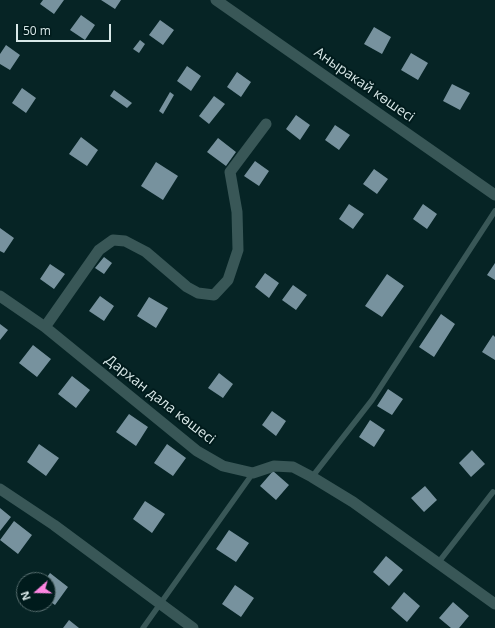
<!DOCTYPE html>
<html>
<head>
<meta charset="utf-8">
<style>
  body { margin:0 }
  #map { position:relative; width:495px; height:628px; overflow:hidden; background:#062425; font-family:"Open Sans",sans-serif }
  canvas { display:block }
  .north { position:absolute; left:16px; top:572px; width:40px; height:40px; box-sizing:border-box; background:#001b1c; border:1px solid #566d6e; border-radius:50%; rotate:250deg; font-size:11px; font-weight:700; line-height:16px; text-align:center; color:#d8e8e8 }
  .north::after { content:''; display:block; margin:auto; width:14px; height:18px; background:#fd86e2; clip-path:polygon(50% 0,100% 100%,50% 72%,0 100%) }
  .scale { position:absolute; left:16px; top:24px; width:95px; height:18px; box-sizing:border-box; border:2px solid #d8e8e8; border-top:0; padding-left:5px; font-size:12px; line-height:14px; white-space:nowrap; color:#d8e8e8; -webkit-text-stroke:3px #001b1c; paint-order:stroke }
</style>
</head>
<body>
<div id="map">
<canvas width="495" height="628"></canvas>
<div class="north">N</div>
<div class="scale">50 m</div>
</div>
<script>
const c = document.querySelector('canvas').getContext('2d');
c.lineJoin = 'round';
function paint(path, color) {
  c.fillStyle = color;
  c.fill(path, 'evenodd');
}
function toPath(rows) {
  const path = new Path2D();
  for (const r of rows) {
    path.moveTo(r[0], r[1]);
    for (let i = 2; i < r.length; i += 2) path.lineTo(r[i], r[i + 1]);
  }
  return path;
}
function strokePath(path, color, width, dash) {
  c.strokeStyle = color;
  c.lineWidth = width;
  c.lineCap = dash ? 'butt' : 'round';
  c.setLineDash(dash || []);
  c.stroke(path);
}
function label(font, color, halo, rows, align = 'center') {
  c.font = font + ' "Open Sans",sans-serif';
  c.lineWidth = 4;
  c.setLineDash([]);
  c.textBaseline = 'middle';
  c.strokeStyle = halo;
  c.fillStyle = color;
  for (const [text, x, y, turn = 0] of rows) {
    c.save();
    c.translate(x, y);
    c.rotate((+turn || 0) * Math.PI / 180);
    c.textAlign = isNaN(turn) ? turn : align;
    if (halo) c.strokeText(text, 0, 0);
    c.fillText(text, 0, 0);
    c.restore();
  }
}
const building = toPath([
  [43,0,64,0,54,14,40,4],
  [101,0,121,0,115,9],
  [81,15,95,25,85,40,70,30],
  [160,20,174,30,163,45,149,35],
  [374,27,391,37,382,54,364,44],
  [140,40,145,44,139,53,133,49],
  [6,45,20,55,10,70,0,64,0,54],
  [411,53,428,63,418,80,401,70],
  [187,66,201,76,191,91,177,81],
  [237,72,251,82,241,97,227,87],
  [452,84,470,93,460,110,443,101],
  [22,88,36,98,26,113,12,103],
  [114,90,132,103,127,108,110,96],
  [170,92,174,95,163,114,159,111],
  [214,96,225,104,209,124,199,116],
  [296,115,310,125,300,140,286,129],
  [335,125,350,135,339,150,325,140],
  [81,137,98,150,87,166,69,154],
  [218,138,236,152,226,166,207,152],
  [255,161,269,171,259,186,244,176],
  [156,162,178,176,163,200,141,186],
  [374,169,388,179,377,194,363,184],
  [349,204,364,214,353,229,339,219],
  [423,204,437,214,427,229,413,219],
  [0,228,14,238,4,253,0,251],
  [104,257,112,263,104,274,95,268],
  [495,263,495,280,487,275],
  [50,264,65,274,54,289,40,279],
  [265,273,279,283,269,298,255,287],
  [387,274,404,286,382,317,365,306],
  [293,285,307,295,296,310,282,300],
  [100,296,114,306,104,321,89,311],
  [149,297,168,308,156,328,137,316],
  [441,314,455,324,434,357,419,347],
  [0,324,8,330,0,340],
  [493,335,495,337,495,360,482,352],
  [33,345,51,359,37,377,19,363],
  [219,373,233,384,223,398,208,388],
  [72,376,90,390,76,408,58,394],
  [388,389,403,399,392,415,377,406],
  [272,411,286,421,276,436,262,425],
  [129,414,148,427,136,446,116,432],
  [370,420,385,430,374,447,359,437],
  [39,444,59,458,46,476,27,462],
  [167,444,186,458,173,476,154,463],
  [472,450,485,464,471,477,459,463],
  [273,471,289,485,276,500,260,486],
  [425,486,437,500,424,512,411,498],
  [145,501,165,514,152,533,133,519],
  [0,508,11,517,0,531],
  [14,521,32,535,18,554,0,540],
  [229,530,249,543,236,562,216,549],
  [386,556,403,570,389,586,373,572],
  [50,573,68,587,55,605,48,600,48,580,45,580],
  [235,585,254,598,241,617,222,604],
  [404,592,420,606,407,622,391,608],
  [453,602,469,616,459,628,451,628,439,618],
  [69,620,79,628,63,628]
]);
const service = toPath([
  [312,477,372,400,495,211],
  [438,563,493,492],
  [143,628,253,473]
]);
const minor = toPath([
  [216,0,495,195],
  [0,296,45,327,197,451,223,466,253,473,274,466,293,467,312,477,353,502,495,604],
  [45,327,99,250,113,240,125,241,146,252,187,287,198,293,214,295,228,280,238,250,237,212,230,172,266,124],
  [0,489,54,525,193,628]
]);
const streetNames = [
  ["Аныракай көшесі",364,85,35],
  ["Дархан дала көшесі",160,400,38]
];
paint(building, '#77929e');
strokePath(service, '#395757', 5.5);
strokePath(minor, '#395757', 11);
label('14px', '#d8e8e8', '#001b1c', streetNames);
</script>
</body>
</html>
